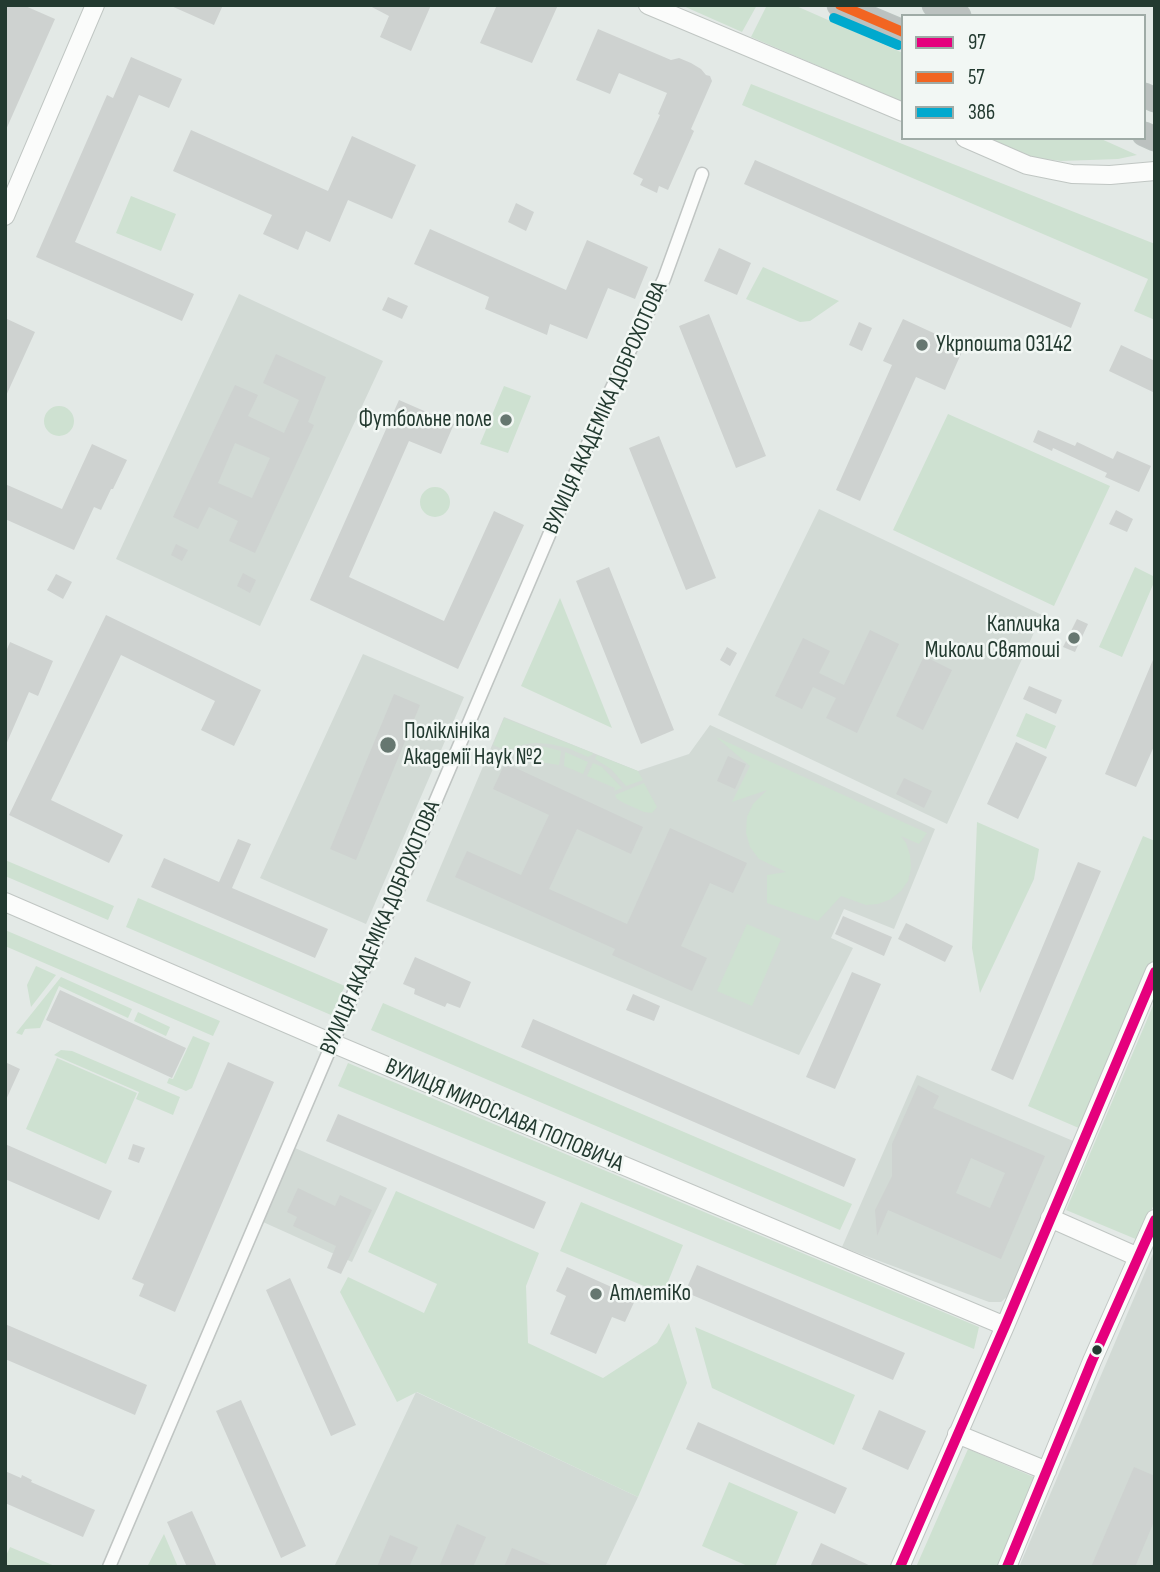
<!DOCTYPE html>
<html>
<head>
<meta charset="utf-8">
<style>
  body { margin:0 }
  #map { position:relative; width:1160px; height:1572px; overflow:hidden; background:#e3e9e6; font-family:"Sofia Sans Condensed",sans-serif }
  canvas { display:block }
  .frame { position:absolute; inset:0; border:7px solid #233a30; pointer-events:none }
  .legend { position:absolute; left:901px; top:14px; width:245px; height:126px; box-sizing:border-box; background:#f2f7f4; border:2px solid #9faba6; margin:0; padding:9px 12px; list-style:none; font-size:21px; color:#233a30 }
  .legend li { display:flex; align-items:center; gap:14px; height:35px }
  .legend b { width:35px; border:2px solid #9faba6 }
</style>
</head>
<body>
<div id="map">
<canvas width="1160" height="1572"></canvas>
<div class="frame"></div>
<ul class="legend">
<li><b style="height:9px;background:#e5007d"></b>97</li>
<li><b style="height:9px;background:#f26522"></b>57</li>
<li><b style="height:9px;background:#00a9ce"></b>386</li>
</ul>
</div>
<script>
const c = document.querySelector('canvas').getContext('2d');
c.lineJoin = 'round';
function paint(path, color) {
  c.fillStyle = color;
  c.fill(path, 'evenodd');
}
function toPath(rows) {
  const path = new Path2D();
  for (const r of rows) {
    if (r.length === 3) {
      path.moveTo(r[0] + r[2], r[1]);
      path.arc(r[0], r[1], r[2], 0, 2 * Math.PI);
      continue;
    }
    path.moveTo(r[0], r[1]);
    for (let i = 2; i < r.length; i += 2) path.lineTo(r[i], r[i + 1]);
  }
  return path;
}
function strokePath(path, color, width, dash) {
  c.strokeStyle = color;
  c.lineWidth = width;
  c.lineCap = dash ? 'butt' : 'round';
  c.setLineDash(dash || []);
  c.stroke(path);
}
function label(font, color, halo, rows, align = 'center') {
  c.font = font + ' "Sofia Sans Condensed",sans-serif';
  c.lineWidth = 5;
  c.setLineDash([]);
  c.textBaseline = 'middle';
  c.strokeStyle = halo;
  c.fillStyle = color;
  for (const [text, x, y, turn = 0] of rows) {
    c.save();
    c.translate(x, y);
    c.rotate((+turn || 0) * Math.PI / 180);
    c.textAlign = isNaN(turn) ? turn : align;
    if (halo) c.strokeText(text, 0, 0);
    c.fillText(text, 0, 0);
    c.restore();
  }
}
const built = toPath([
  [239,294,383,361,260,626,116,559],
  [819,509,1042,615,947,824,718,715],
  [363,654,464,697,366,924,260,878],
  [504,717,638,771,689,754,710,725,935,829,894,929,844,909,831,938,853,948,799,1055,426,901],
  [917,1075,1078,1143,1009,1295,1001,1302,989,1302,842,1247],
  [295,1148,387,1188,352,1262,263,1222],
  [1155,1249,1155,1567,1019,1567],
  [416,1392,638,1497,605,1567,334,1567]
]);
const green = toPath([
  [681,5,757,5,742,32],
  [767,5,794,5,903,53,903,102,751,37],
  [751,84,1155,244,1155,320,1134,311,1148,279,742,105],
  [987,138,1099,138,1137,155,1118,159,1061,161,1030,157],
  [131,196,176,214,161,251,116,233],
  [763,267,839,301,810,321,800,322,746,299],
  [504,386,531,396,508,453,480,444],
  [59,421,15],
  [948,414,1110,486,1054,606,893,530],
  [435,502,15],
  [1135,567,1155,577,1155,580,1122,657,1099,647],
  [560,598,612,728,521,686],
  [1026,713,1056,726,1046,749,1016,736],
  [504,718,593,753,592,755,588,757,568,748,550,744,536,743,525,744,507,751,493,745],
  [716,737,927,833,919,844,901,836,906,843,910,855,911,868,908,881,901,891,891,899,878,904,866,905,841,896,818,921,767,903,767,875,786,872,759,859,750,847,746,833,747,817,753,804,767,790,732,802,750,766],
  [533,746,545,747,561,751,559,765,533,761,512,753],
  [565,752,588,762,583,774,564,766],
  [597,755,638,771,643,780,626,786,611,769,595,759],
  [593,763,602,767,622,788,614,791,615,788,587,776],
  [644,783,657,807,652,813,644,812,624,803,617,799,615,795],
  [977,822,1039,849,1034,879,980,993,972,948],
  [1143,836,1155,841,1155,957,1081,1129,1028,1106],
  [5,860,114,906,108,920,5,876],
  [138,898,345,986,331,1015,126,927],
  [747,924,781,939,752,1006,717,991],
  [5,930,220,1021,213,1036,5,946],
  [36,966,56,975,31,1007,27,985],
  [61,977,132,1009,128,1018,59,986,40,1028,25,1029,22,1035,16,1033],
  [1155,1001,1155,1202,1138,1240,1066,1210],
  [383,1003,852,1204,840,1230,371,1030],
  [138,1012,170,1027,166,1036,134,1021],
  [193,1036,210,1043,192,1088,186,1091,167,1083,169,1078,173,1079],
  [61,1050,72,1051,180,1097,173,1115,136,1099,139,1092,54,1055],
  [57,1058,137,1093,106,1164,26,1129],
  [348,1063,979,1327,974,1349,338,1086],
  [396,1191,539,1253,526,1286,528,1343,603,1378,657,1343,669,1323,687,1383,638,1497,417,1392,397,1402,340,1292,348,1277,424,1313,437,1284,368,1252],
  [581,1202,683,1245,663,1294,560,1251],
  [695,1327,855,1395,834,1445,712,1388],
  [968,1449,1036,1478,998,1567,916,1567],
  [729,1482,798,1512,775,1567,750,1567,702,1546],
  [164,1534,178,1567,147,1567],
  [10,1547,57,1567,5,1567,5,1558]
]);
const building = toPath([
  [5,5,23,5,55,19,5,132],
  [169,5,223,5,214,25],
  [368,5,431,5,411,51,380,37,389,16],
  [497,5,558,5,532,63,480,43],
  [598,29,671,60,679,58,691,63,701,69,706,75,710,76,712,81,691,129,694,131,668,190,659,186,657,193,640,185,643,179,633,174,660,115,658,114,667,93,619,73,610,94,576,80],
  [131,57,182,79,169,108,139,95,75,242,194,294,182,321,36,257,107,95,113,98],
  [191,130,328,191,352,136,416,165,392,219,348,200,330,242,306,231,298,250,263,234,272,215,173,171],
  [755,160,1081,303,1071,328,744,184],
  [516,203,534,212,526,231,508,222],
  [430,229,566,290,587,240,648,267,635,299,608,288,587,339,550,324,547,335,485,309,489,297,414,264],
  [719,248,751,263,737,295,704,281],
  [388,297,408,306,402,319,382,310],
  [709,314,766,456,736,468,679,326],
  [5,318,35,332,5,398],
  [903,319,964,347,945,390,916,377,860,501,836,490,892,365,883,361],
  [859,322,872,328,862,351,849,345],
  [1121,345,1155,361,1155,393,1109,371],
  [276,354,326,377,308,422,314,425,255,553,229,541,238,521,209,507,198,529,173,517,235,385,258,395,248,416,284,433,299,400,263,383],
  [235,443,270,458,252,498,218,483],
  [399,400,454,424,441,454,409,441,349,577,444,621,494,511,524,525,458,669,310,600],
  [1038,430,1075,446,1077,442,1113,459,1117,451,1151,466,1139,492,1105,477,1107,473,1053,448,1052,451,1033,442],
  [659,436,716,578,686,590,629,448],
  [92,444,127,460,113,489,111,489,101,510,94,507,74,550,5,519,5,484,62,509],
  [1116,510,1133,519,1127,532,1109,524],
  [176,544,188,550,182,561,171,555],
  [609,567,674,730,641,744,576,581],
  [243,573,256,580,250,593,237,586],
  [56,574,72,582,63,599,47,590],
  [106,615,261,690,234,746,201,730,215,701,121,655,51,800,123,835,109,863,9,815],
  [1077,619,1088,624,1075,652,1063,647],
  [870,630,899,644,857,733,826,718,836,698,813,687,802,709,775,696,803,638,830,651,819,673,844,685],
  [10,642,53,661,38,696,29,692,5,747,5,654],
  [727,647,737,653,730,666,720,660],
  [1155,655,1155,744,1136,787,1105,774],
  [924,656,952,670,923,730,896,716],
  [1029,686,1062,700,1056,714,1023,699],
  [394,694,420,705,356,860,330,849],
  [1016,742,1047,757,1018,819,987,804],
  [728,756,746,764,735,789,717,781],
  [505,763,643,827,631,854,577,829,549,889,627,924,670,828,747,863,733,893,710,883,681,946,707,958,692,991,612,955,615,949,455,877,467,851,521,875,549,815,493,789],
  [904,778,932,791,924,808,896,794],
  [238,839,251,844,232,888,328,929,315,958,151,887,164,858,219,882],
  [1078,862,1101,871,1013,1080,991,1070],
  [843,916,892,937,884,956,835,934],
  [906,923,953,946,945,962,898,939],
  [415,957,471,982,460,1008,447,1003,445,1007,414,994,415,989,403,984],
  [852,972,881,984,835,1089,806,1077],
  [60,990,186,1048,172,1078,46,1020],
  [633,994,660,1006,654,1021,626,1010],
  [533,1019,856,1159,844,1187,521,1047],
  [5,1062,20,1069,5,1102],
  [228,1062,274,1082,175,1312,139,1296,144,1284,132,1279],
  [918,1085,939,1096,933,1108,1045,1156,1001,1259,888,1210,877,1236,875,1210,892,1176,892,1144],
  [971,1158,1005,1173,990,1208,956,1193],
  [338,1114,546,1202,534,1229,326,1141],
  [5,1144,112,1191,99,1220,5,1179],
  [133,1144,145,1148,139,1163,128,1159],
  [298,1188,335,1206,340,1195,372,1210,341,1274,327,1268,336,1246,293,1226,297,1217,287,1212],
  [697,1265,905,1353,893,1380,685,1292],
  [567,1267,636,1298,625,1322,612,1317,596,1354,550,1334,566,1296,556,1291],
  [290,1278,356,1425,331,1436,266,1290],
  [5,1324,147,1385,135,1415,5,1359],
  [241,1400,306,1546,281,1558,216,1411],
  [879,1410,926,1431,908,1470,862,1449],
  [698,1422,847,1488,835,1514,686,1449],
  [1134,1467,1155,1476,1155,1519,1135,1567,1091,1567],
  [5,1471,21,1478,22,1475,32,1480,31,1482,95,1510,83,1537,5,1503],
  [192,1511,202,1533,217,1567,187,1567,167,1522],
  [457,1524,486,1537,473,1567,439,1567],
  [390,1535,418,1547,409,1567,377,1567],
  [821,1543,873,1567,810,1567],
  [512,1548,556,1567,504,1567]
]);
const street = toPath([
  [109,1567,610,392,664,279,702,174]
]);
const secondary = toPath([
  [648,5,903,112],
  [965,138,1027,165,1072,174,1110,175,1155,171],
  [5,216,95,5],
  [5,902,332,1043,1005,1326],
  [1050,1218,1138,1257],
  [957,1434,1047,1471],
  [900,1567,1005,1326,1155,971],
  [1007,1567,1092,1361,1155,1219]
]);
const highway = toPath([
  [839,5,903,32],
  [934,5,959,16],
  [1144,95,1155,100],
  [1144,134,1155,139]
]);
const bus1 = toPath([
  [900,1567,1005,1326,1155,972],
  [1007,1567,1092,1361,1155,1220]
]);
const bus2 = toPath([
  [840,5,903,32]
]);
const bus3 = toPath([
  [834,18,898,45]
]);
const markers = [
  [922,345,7,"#667770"],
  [506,420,7,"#667770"],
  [1074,638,7,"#667770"],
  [388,745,9,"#667770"],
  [596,1294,7,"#667770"],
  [1097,1350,6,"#233a30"]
];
const poiNames = [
  ["Укрпошта 03142",936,345],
  ["Футбольне поле",492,420,"right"],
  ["Капличка",1060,625,"right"],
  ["Миколи Святоші",1060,651,"right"],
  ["Поліклініка",404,732],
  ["Академії Наук №2",404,758],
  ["АтлетіКо",610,1294]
];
const streetNames = [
  ["ВУЛИЦЯ АКАДЕМІКА ДОБРОХОТОВА",606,408,-66],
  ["ВУЛИЦЯ АКАДЕМІКА ДОБРОХОТОВА",381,928,-67],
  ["ВУЛИЦЯ МИРОСЛАВА ПОПОВИЧА",504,1116,23]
];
paint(built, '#d2dad5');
paint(green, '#cee1d1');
paint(building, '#ced2d0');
strokePath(street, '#c0c5c3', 15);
strokePath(secondary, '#c0c6c3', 20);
strokePath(highway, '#bcc4c1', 25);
strokePath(street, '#fbfcfb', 12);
strokePath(secondary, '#fbfcfb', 18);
strokePath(highway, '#bbc1bf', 23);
strokePath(bus1, '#e5007d', 10);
strokePath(bus2, '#f26522', 10);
strokePath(bus3, '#00a9ce', 10);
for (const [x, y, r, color] of markers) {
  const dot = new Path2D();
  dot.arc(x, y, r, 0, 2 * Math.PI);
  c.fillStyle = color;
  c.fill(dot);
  strokePath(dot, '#f2f7f4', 2.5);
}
label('23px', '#233a30', '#f2f7f4', poiNames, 'left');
label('23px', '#233a30', '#f2f7f4', streetNames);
</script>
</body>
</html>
